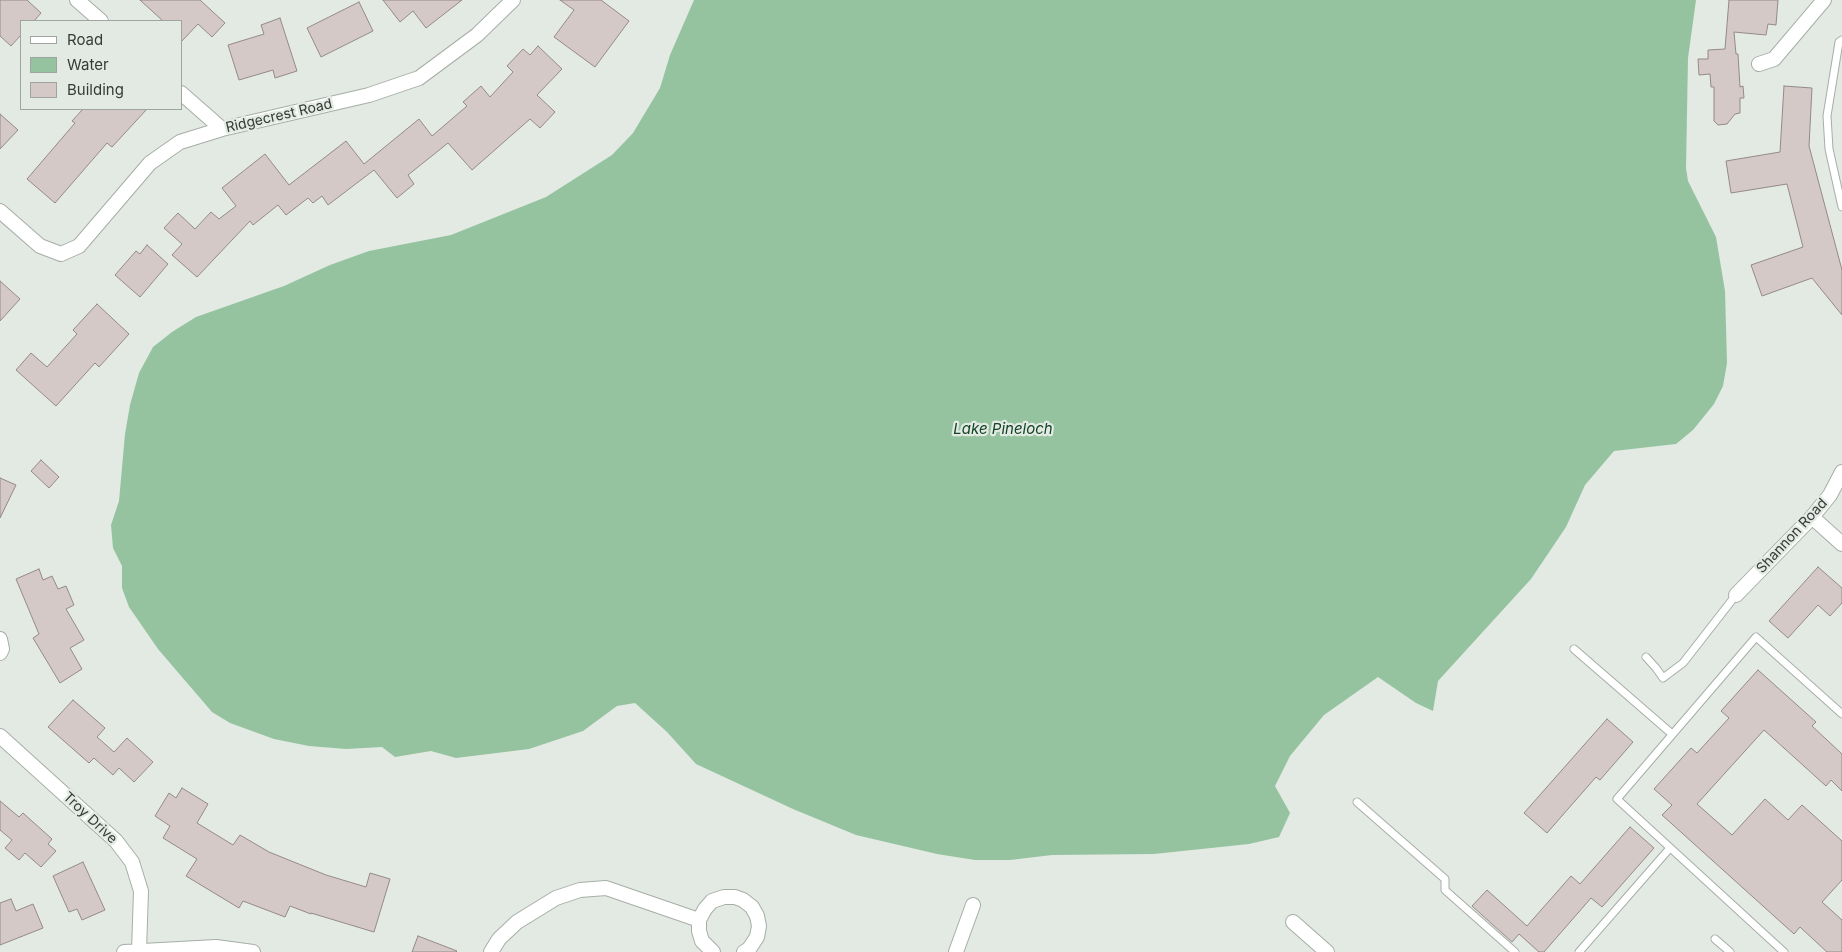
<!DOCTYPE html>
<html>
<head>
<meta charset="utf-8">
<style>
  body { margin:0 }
  #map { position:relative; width:1842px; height:952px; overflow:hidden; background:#e2eae3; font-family:Inter,sans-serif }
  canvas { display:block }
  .legend { position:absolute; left:20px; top:20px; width:162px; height:90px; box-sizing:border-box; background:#e2eae3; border:1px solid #9ea49f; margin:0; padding:6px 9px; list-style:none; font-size:15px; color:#373a38 }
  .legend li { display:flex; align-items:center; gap:10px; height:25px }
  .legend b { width:25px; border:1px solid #9ea49f }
</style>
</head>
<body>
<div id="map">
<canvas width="1842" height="952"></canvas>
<ul class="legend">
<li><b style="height:6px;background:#fff"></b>Road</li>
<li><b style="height:14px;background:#96c39f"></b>Water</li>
<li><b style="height:14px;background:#d5c9c8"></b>Building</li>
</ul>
</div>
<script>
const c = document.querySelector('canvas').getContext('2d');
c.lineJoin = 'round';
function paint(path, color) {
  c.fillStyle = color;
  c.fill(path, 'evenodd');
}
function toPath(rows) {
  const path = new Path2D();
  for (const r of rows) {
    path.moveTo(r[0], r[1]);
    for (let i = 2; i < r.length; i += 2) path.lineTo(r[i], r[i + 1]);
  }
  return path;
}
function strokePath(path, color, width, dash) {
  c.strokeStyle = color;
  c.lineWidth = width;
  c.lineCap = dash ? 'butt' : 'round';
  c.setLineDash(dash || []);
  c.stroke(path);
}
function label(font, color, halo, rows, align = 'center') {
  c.font = font + ' Inter,sans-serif';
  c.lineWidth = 4.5;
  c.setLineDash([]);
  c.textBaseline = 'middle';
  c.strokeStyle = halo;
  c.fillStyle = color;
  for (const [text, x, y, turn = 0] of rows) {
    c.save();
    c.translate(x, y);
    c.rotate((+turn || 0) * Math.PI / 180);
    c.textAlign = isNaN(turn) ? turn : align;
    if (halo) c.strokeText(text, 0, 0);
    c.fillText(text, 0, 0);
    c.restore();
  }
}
const water = toPath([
  [694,0,1696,0,1688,58,1686,168,1688,181,1716,237,1725,291,1727,363,1723,386,1714,404,1693,430,1676,444,1614,451,1585,485,1566,527,1531,579,1438,681,1433,711,1416,703,1378,677,1324,715,1290,756,1275,786,1290,813,1279,837,1249,844,1154,854,1052,855,1010,860,975,860,937,854,856,835,793,809,696,764,667,732,635,703,617,706,583,731,529,749,456,758,431,751,395,757,382,747,346,749,309,746,274,739,230,723,212,712,158,649,129,607,122,588,122,566,113,548,111,525,119,501,125,434,130,405,139,373,153,347,172,332,196,317,284,286,330,265,369,251,451,235,546,197,612,155,633,133,660,88,670,55]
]);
const building = toPath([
  [0,0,27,0,41,13,34,21,21,21,21,35,11,46,0,36,0,0],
  [140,0,200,0,225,23,212,37,198,24,181,42,181,21,163,21,140,0],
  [383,0,462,0,426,28,413,11,400,22,383,0],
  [560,0,601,0,629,21,595,67,554,37,574,10,560,0],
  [1729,0,1778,0,1776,25,1768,24,1766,35,1734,32,1736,54,1738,54,1740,87,1743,86,1744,98,1740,98,1740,113,1735,114,1727,124,1718,125,1714,121,1714,87,1711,87,1710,74,1699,75,1698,59,1708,59,1708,50,1725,49,1729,0],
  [359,2,373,31,321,57,307,28,359,2],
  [280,18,297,71,275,78,273,70,239,80,228,45,264,34,261,25,280,18],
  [538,46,562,69,537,95,555,112,540,128,530,119,472,170,448,143,408,175,414,184,397,198,374,170,328,205,322,196,313,203,308,198,286,215,278,205,253,225,250,221,197,277,172,255,182,244,164,228,178,213,195,229,211,212,219,219,236,206,222,188,265,154,289,185,346,141,364,164,419,119,432,136,467,106,463,102,481,86,490,97,513,72,507,66,523,49,530,55,538,46],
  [1784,86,1812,88,1809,146,1842,270,1842,315,1812,278,1762,296,1751,265,1803,247,1787,184,1731,193,1726,161,1780,152,1784,86],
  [83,109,147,109,112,147,107,143,55,203,27,179,75,123,72,121,83,109],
  [0,114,18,130,0,149,0,114],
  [147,245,168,264,140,297,115,275,136,251,140,254,147,245],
  [0,281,20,299,0,321,0,281],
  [97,304,129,334,99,367,95,363,56,406,16,370,31,353,47,367,77,334,73,330,97,304],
  [41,460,59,477,49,488,31,471,41,460],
  [0,478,16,485,0,518,0,478],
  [1818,567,1842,588,1842,603,1830,616,1818,605,1788,638,1769,621,1818,567],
  [39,569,43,580,52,576,58,589,66,586,74,605,66,609,84,640,70,648,82,669,60,683,33,638,39,634,16,579,39,569],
  [1758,670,1816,722,1812,726,1842,754,1842,791,1831,780,1826,786,1764,730,1697,804,1732,835,1765,799,1788,820,1802,805,1842,841,1842,880,1822,902,1842,920,1842,952,1827,952,1800,927,1794,934,1662,815,1672,805,1654,789,1691,748,1697,753,1729,718,1721,711,1758,670],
  [73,700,105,728,97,737,114,752,127,738,153,762,134,782,119,768,113,775,94,758,89,763,48,727,73,700],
  [1607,719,1633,742,1600,780,1596,777,1547,833,1524,813,1607,719],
  [182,788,208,804,197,823,233,845,240,835,269,852,326,875,366,887,370,873,390,879,374,932,311,913,311,914,290,906,285,917,243,901,239,908,186,876,197,859,163,838,170,826,155,816,169,793,176,798,182,788],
  [0,801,19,817,23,813,52,839,48,844,56,851,41,867,25,853,19,860,5,848,12,840,0,830,0,801],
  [1630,827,1654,848,1602,907,1591,898,1544,952,1539,952,1519,934,1512,942,1472,906,1487,890,1527,926,1571,876,1580,884,1630,827],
  [83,862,105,910,82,920,77,909,69,912,53,876,83,862],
  [11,899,16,911,33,904,43,928,0,945,0,903,11,899],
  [418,936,457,951,456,952,412,952,418,936]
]);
const lane = toPath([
  [1842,40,1839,42,1827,116,1829,149,1842,207],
  [1574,649,1672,734],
  [1646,657,1656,668,1663,678,1683,663,1736,595],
  [1357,802,1445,879,1445,890,1515,952],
  [1715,939,1730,952],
  [1579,952,1670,848],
  [1784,952,1617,799,1756,637,1842,714]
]);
const street = toPath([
  [77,0,101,21],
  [1759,64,1774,59,1824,0],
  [181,93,222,129],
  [0,211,40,246,61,254,79,246,150,163,180,142,222,129,369,95,419,78,477,35,513,0],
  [1812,517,1842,544],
  [1736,595,1812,517,1830,495,1842,472],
  [0,639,2,649,0,653],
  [0,736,116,841,132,862,141,891,139,951],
  [1293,922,1327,952],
  [124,952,216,947,253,952],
  [491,952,499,939,517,922,556,898,580,890,606,888,699,920],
  [713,952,702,941,699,931,699,920,705,909,712,901,724,897,735,897,743,900,752,907,757,916,759,926,757,937,749,949,744,952],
  [956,952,973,905]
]);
const streetNames = [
  ["Ridgecrest Road",279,116,-13],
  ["Shannon Road",1792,536,-47],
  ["Troy Drive",90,818,43]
];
const waterNames = [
  ["Lake Pineloch",1003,429]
];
paint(water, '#96c39f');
paint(building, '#d5c9c8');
strokePath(building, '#948988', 1);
strokePath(lane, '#a6aea7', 9);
strokePath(street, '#a6aea7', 16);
strokePath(lane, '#fff', 7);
strokePath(street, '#fff', 14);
label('14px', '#373a38', '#e2eae3', streetNames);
label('italic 15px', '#124523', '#e2eae3', waterNames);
</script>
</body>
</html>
